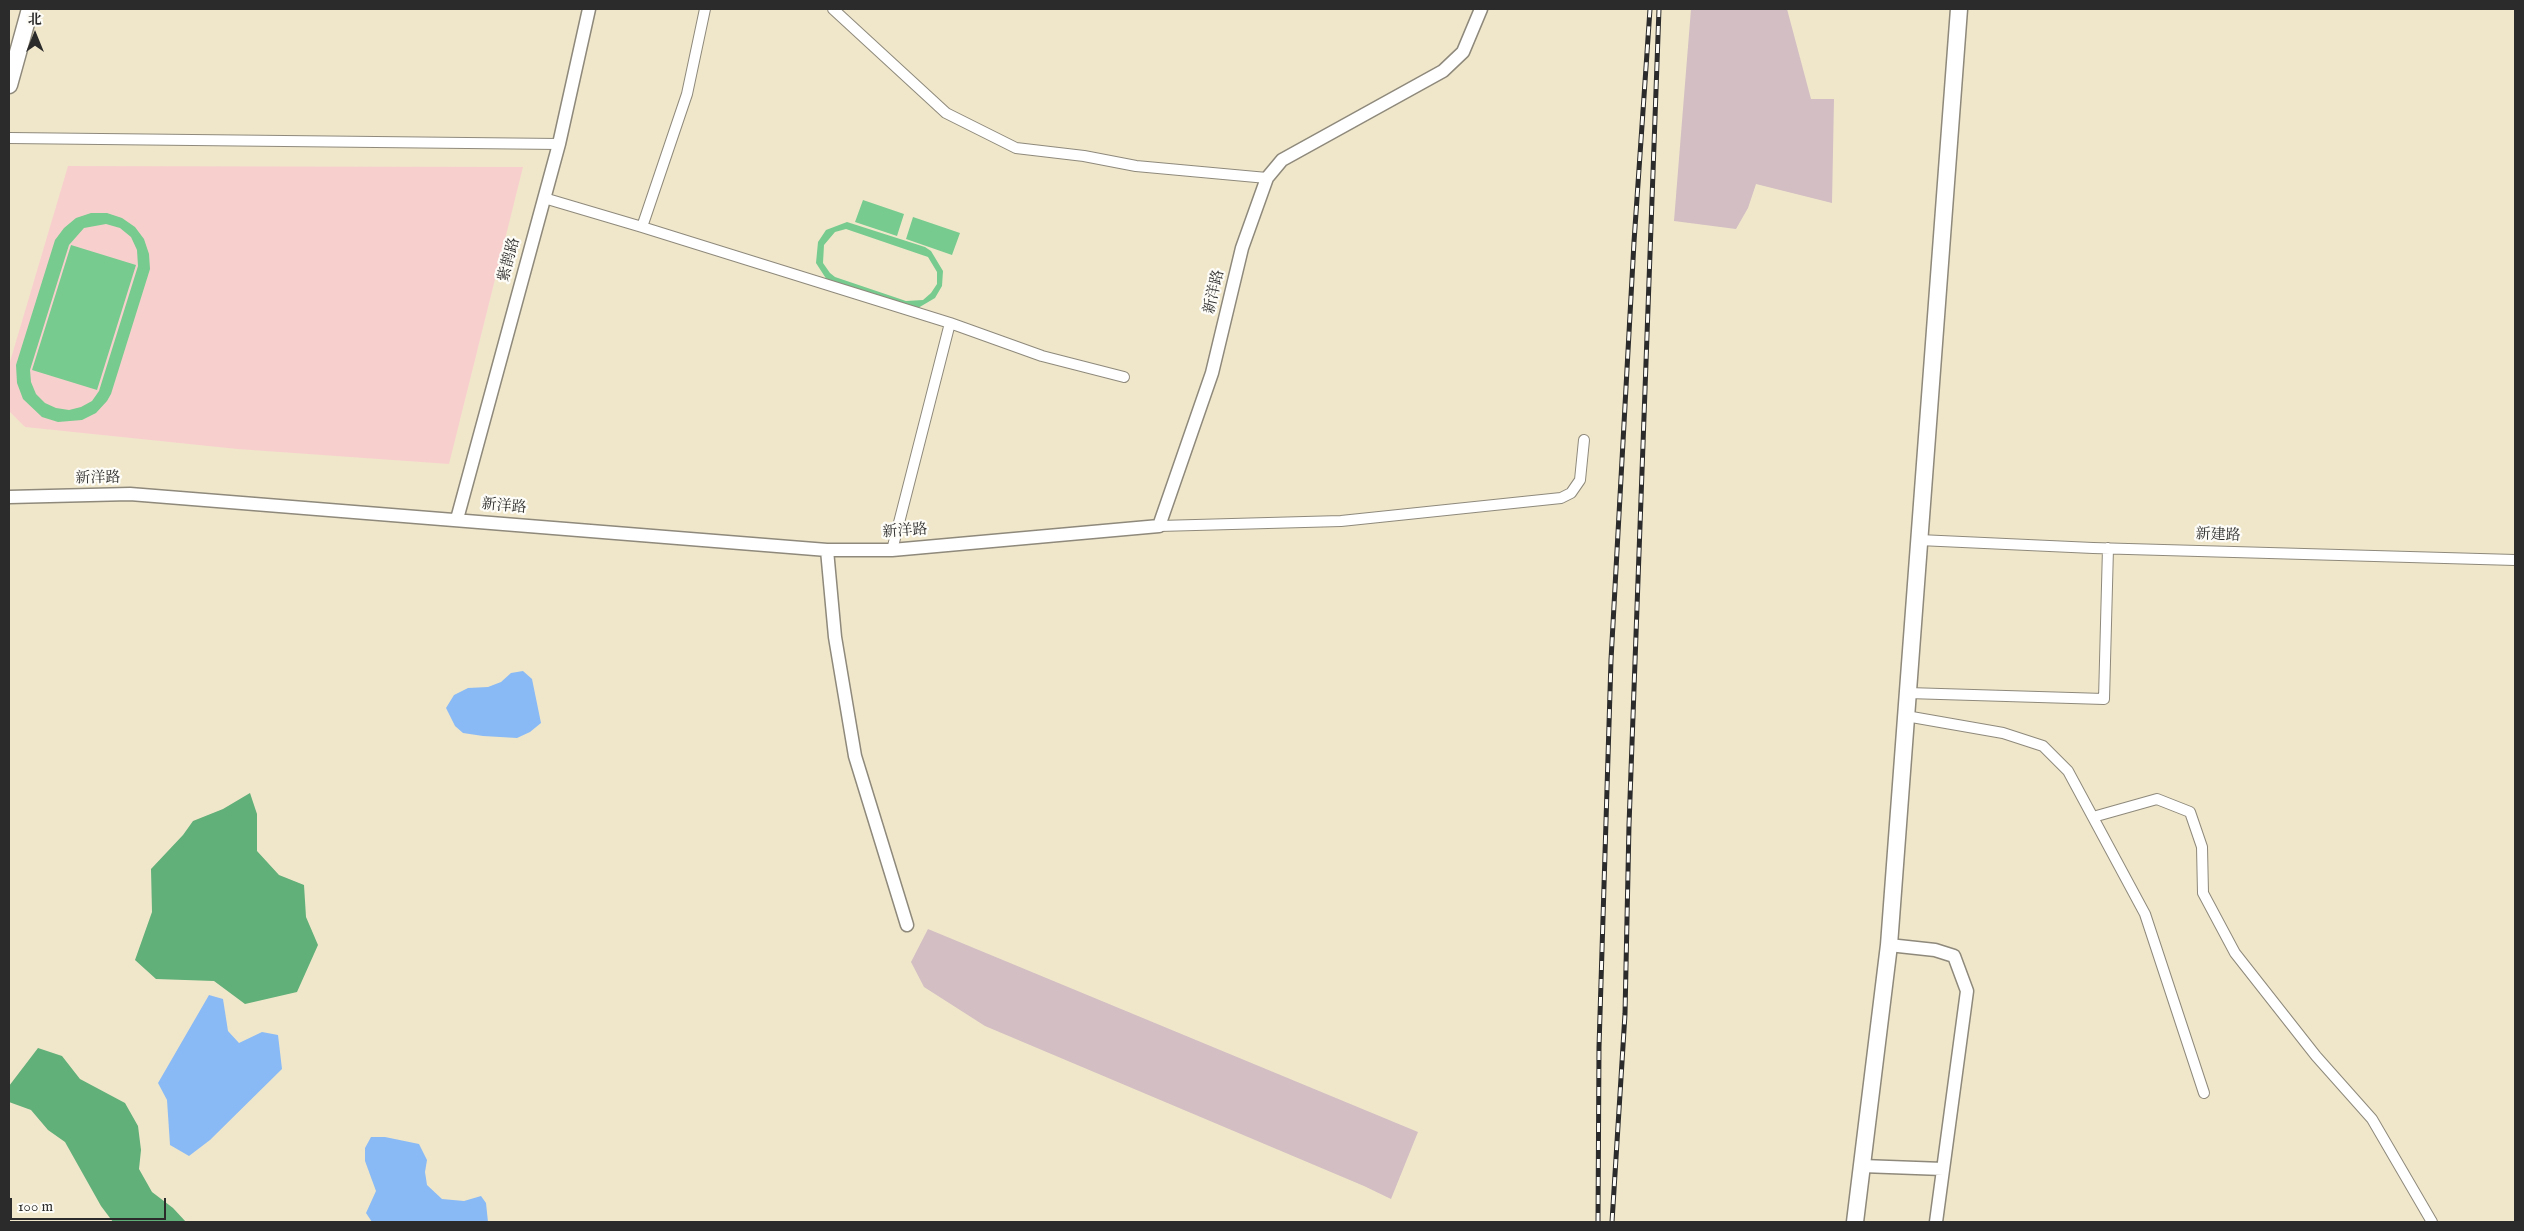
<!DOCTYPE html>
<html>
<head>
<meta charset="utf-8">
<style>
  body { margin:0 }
  #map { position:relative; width:2524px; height:1231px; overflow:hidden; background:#f0e7cb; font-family:"IM FELL English","Noto Serif SC",serif }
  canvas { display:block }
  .frame { position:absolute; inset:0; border:10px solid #2b2b2b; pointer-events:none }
  .north { position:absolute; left:10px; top:10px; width:50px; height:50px; -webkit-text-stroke:4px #fdfcf7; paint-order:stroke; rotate:0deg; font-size:14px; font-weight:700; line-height:20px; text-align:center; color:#2b2b2b }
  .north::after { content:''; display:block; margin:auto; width:18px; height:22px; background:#2b2b2b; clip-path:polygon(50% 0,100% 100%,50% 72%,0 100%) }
  .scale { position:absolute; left:10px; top:1198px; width:156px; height:22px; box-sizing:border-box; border:2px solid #2b2b2b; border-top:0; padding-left:6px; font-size:15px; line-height:18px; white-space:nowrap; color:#2b2b2b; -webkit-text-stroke:4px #fdfcf7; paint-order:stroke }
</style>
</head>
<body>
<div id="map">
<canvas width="2524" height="1231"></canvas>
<div class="frame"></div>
<div class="north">北</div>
<div class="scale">100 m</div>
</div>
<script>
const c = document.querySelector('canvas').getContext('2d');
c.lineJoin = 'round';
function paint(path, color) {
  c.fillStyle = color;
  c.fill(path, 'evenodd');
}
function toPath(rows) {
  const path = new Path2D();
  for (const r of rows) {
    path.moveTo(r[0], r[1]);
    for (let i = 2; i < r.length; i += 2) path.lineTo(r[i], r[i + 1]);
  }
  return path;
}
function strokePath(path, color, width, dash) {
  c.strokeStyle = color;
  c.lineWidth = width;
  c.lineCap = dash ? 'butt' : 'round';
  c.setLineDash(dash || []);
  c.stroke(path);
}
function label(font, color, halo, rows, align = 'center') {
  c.font = font + ' "IM FELL English","Noto Serif SC",serif';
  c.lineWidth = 4.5;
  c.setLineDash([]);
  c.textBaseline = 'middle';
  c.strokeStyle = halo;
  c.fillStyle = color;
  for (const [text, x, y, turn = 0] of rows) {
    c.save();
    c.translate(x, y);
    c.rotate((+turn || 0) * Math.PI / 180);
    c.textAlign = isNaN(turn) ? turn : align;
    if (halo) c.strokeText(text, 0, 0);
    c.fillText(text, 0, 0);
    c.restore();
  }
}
const built = toPath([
  [68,166,523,167,449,464,237,449,25,427,9,411,9,365]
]);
const industrial = toPath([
  [1691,9,1787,9,1811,99,1834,99,1832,203,1756,184,1748,208,1736,229,1674,221],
  [928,929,1418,1132,1391,1199,1364,1186,985,1026,924,987,911,962]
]);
const green = toPath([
  [863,200,904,214,897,236,855,222],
  [91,213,107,213,122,218,135,227,144,239,149,254,150,269,111,394,107,401,96,413,82,420,58,422,42,417,23,399,17,383,16,365,55,240,64,228,76,218],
  [106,224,120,228,131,237,137,250,138,266,99,391,92,401,81,407,69,410,56,408,45,403,36,394,31,382,30,370,69,245,84,228],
  [913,217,960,233,952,255,906,239],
  [847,222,925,247,931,251,943,271,942,286,935,298,918,308,827,280,816,263,818,242,826,230],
  [846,229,928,257,937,272,937,284,931,293,923,300,906,301,835,277,830,273,823,263,824,245,835,232],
  [71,245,136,265,97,390,32,370]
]);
const forest = toPath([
  [250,793,257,814,257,851,279,875,304,885,306,917,318,945,297,992,245,1004,214,981,156,979,135,960,152,912,151,869,183,835,193,821,223,809],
  [38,1048,62,1056,80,1079,125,1103,138,1126,141,1150,139,1169,152,1192,173,1208,186,1222,113,1222,101,1206,65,1142,48,1130,31,1110,9,1102,9,1086]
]);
const water = toPath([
  [523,671,532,679,541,723,530,732,517,738,483,736,463,733,455,726,446,708,454,695,468,688,488,687,501,682,511,673],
  [209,995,223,999,228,1031,239,1043,262,1032,278,1035,282,1069,210,1140,189,1156,170,1145,167,1100,158,1083],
  [371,1137,385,1137,419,1144,427,1160,425,1172,427,1185,442,1199,464,1201,481,1196,486,1203,488,1222,372,1222,366,1213,376,1191,365,1161,365,1148]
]);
const minor = toPath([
  [705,9,687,94,642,227,950,323,892,550],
  [833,9,946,113,1016,148,1084,156,1136,166,1267,178],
  [9,138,559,144],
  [544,198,642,227],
  [950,323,1042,356,1124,377],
  [1159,526,1341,521,1561,498,1571,493,1580,480,1584,440],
  [1919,540,2093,548,2515,560],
  [1908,693,2104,699,2108,548],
  [1906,716,2003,733,2043,746,2068,771,2145,914,2204,1093],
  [2093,817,2157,799,2190,812,2202,847,2203,893,2235,953,2316,1056,2372,1119,2432,1222]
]);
const tertiary = toPath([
  [9,497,130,494,827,550,892,550,1159,526,1212,373,1242,248,1267,178,1282,160,1443,71,1463,52,1481,9],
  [457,519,559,144,589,9],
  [827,550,835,637,855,756,907,925],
  [1889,945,1935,950,1954,956,1967,991,1936,1222],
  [1862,1166,1943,1169]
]);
const primary = toPath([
  [9,85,30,9],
  [1855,1222,1889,945,1959,9]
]);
const rail = toPath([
  [1598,1222,1599,1047,1611,660,1634,242,1650,9],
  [1612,1222,1625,1014,1629,825,1659,9]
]);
const streetNames = [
  ["紫鹊路",510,260,-75],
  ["新洋路",1215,292,-77],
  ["新洋路",98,479,-1],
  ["新洋路",504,507,5],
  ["新洋路",905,532,-4],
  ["新建路",2218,536,2]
];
paint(built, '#f7d0cd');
paint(industrial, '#d2bec3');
paint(green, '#77cb8e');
paint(forest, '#61af79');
paint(water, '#89baf5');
strokePath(minor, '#8e897b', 12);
strokePath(tertiary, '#8e897b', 15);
strokePath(primary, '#8e897b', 19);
strokePath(minor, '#fff', 10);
strokePath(tertiary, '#fff', 12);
strokePath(primary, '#fff', 16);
strokePath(rail, '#2b2b2b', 5);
strokePath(rail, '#fdfcf7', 3, [9]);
label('15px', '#2b2b2b', '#fdfcf7', streetNames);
</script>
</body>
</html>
